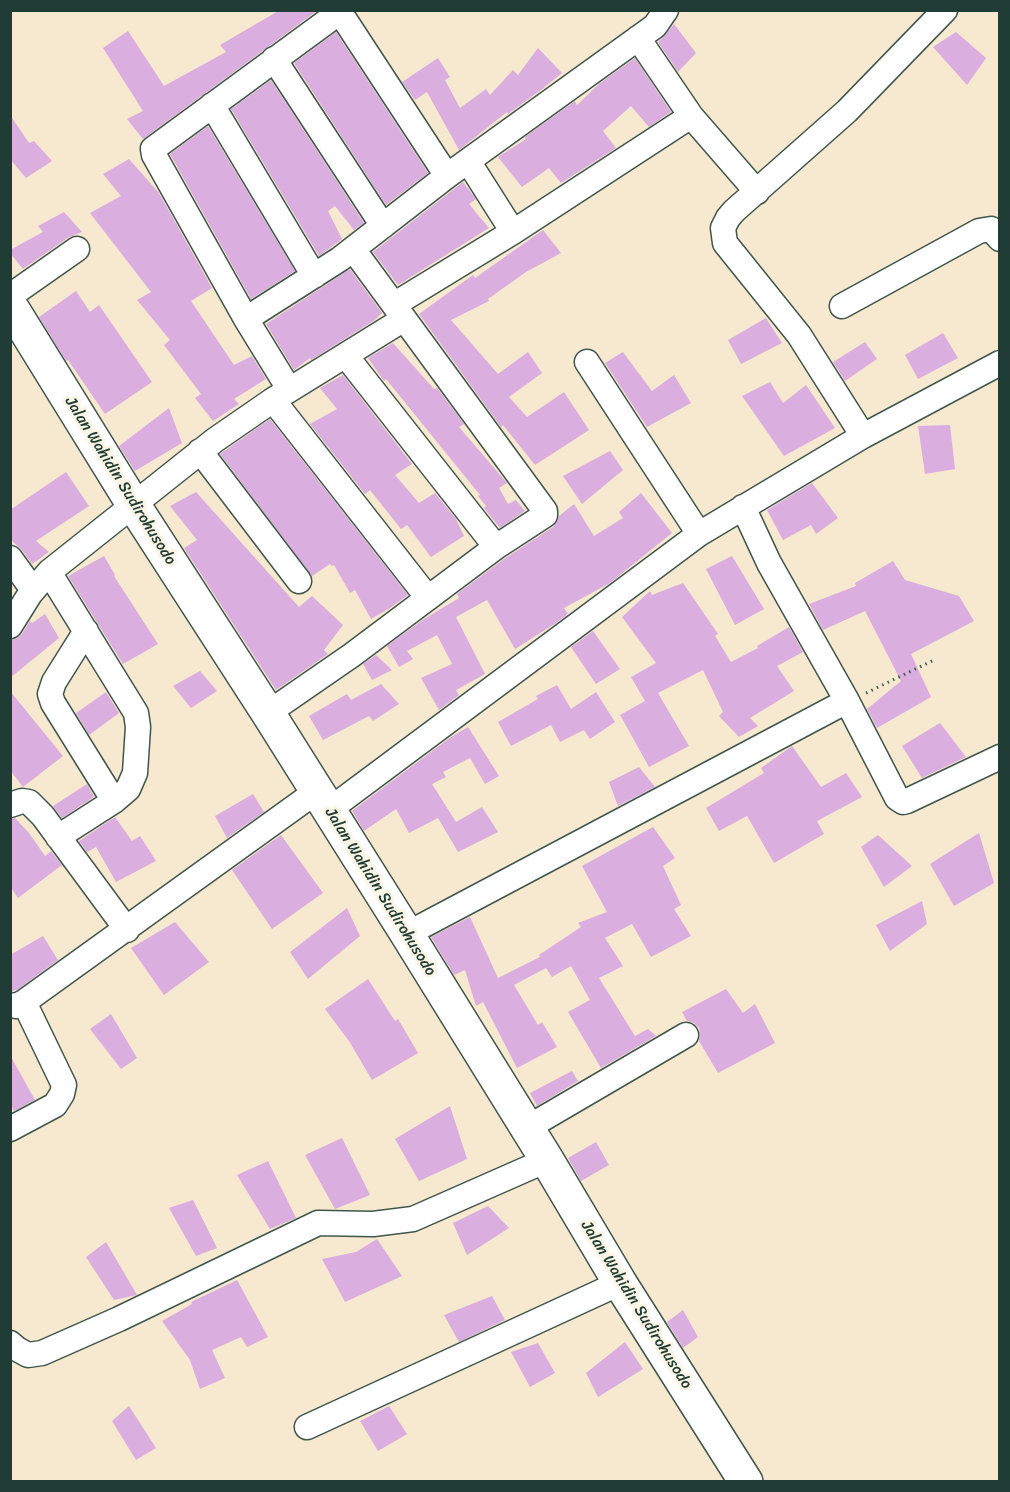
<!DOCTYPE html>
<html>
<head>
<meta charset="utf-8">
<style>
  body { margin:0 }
  #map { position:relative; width:1010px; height:1492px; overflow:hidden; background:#f7e8d0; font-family:Sriracha,sans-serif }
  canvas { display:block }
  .frame { position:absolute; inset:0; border:12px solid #1f3d34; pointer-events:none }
</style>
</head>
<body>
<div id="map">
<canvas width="1010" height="1492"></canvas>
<div class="frame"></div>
</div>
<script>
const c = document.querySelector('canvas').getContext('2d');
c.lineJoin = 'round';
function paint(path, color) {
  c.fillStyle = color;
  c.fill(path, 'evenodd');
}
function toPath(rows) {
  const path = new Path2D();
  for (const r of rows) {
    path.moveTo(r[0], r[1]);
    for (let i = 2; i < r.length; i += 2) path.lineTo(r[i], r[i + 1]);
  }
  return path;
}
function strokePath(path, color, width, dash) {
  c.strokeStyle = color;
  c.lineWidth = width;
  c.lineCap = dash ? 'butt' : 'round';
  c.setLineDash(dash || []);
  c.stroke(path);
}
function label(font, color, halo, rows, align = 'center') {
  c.font = font + ' Sriracha,sans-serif';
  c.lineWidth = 6;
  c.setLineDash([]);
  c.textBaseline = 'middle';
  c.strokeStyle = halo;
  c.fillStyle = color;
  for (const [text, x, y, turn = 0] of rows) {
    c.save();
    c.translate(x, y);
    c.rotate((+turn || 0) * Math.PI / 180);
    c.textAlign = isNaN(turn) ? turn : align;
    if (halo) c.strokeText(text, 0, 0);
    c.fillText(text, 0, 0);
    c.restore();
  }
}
const building = toPath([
  [280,10,318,10,143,139,127,119,143,111,103,48,128,31,164,86,226,52,220,45],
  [674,24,696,53,678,72,658,42,666,34],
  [336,32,428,173,386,205,294,63],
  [956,32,986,58,967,85,933,47],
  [538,48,562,73,541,90,508,114,507,112,459,150,427,92,415,100,402,82,438,58,450,77,445,80,460,108,486,89,490,95,513,70,518,75],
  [635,58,671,112,649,127,631,106,603,131,616,148,561,183,549,168,522,187,498,157,526,139,525,137,575,101,577,105,600,83],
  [271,80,364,223,354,230,335,206,328,211,342,239,319,256,231,109],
  [10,115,29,143,34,141,52,161,26,178,10,159],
  [208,126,295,271,251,299,170,154],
  [129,159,159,193,212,288,191,301,234,365,252,356,266,379,234,399,239,404,213,421,195,398,201,394,164,345,170,340,137,300,151,292,90,213,121,196,103,174],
  [463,182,476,199,469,204,489,228,398,285,373,252],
  [64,212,82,232,69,237,23,269,10,253,10,250,43,232,38,226],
  [543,230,561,253,526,272,488,299,489,301,451,320,498,374,528,352,542,373,509,397,527,417,564,392,589,430,535,465,503,425,501,427,419,314,473,275,475,278],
  [350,269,382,313,375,320,311,360,310,358,294,370,266,324],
  [76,291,90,312,99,305,152,382,105,414,68,360,66,361,39,317],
  [766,318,782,343,741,364,728,340],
  [943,333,958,358,918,379,905,355],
  [865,342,877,359,845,381,833,362],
  [393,343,434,389,437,388,464,424,459,427,507,483,499,488,508,504,516,500,525,511,500,528,484,508,486,506,478,496,480,495,386,379,384,381,368,358],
  [623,352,652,391,674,375,691,403,647,427,605,363],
  [343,375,412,464,395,475,419,503,435,493,456,519,464,536,431,557,407,525,401,529,370,490,365,494,310,424,337,409,320,388],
  [770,382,783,403,806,385,835,428,784,456,742,396],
  [169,408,182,443,135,471,119,446],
  [270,419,408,595,390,608,371,619,355,590,350,593,334,565,332,566,330,564,312,576,220,454],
  [950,425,955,469,925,474,918,426],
  [610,451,623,470,582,504,563,476],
  [66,472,89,506,36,541,49,552,32,564,22,550,10,539,10,510],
  [812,483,838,518,816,534,811,525,783,540,767,510],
  [196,492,299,607,312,596,343,625,324,650,328,654,276,690,184,548,197,540,170,506],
  [641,493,672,533,610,583,564,608,568,614,556,623,515,649,487,600,456,617,485,674,456,690,459,695,439,710,421,678,452,664,437,635,407,651,413,659,399,667,387,646,424,619,459,598,457,594,504,559,553,527,559,516,574,504,594,536,623,518,619,512],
  [104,556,115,575,114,576,158,644,123,664,68,576],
  [732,556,764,609,735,625,706,569],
  [893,561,905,580,959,596,974,621,911,654,931,697,877,728,867,709,901,681,865,611,823,630,809,604,856,586,855,583],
  [683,583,718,634,715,636,731,662,758,648,757,646,789,627,803,652,777,666,794,691,750,718,758,726,739,737,719,716,723,712,703,670,658,693,689,746,649,767,620,715,645,701,631,677,656,663,622,617,650,591,652,595],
  [45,614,59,638,10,678,10,640,16,639,22,634,30,621,32,623],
  [593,631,620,669,596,684,571,647],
  [376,655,392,670,372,680,363,664],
  [200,671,217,691,191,708,173,686],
  [381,684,399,704,373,721,369,716,323,740,309,716,347,694,351,700],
  [557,685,571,709,596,692,615,722,590,739,584,730,560,742,551,725,511,746,498,722,538,699,536,696],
  [10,691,63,756,23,787,10,770],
  [106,692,119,713,89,735,76,713],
  [940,723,966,757,922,778,902,746],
  [468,727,499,776,485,784,470,758,443,772,446,777,432,784,456,822,482,807,498,832,458,852,438,818,409,833,396,809,364,831,352,811,451,737],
  [792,746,821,787,846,773,862,797,817,821,824,834,774,863,747,816,719,831,706,808,764,773,761,768],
  [639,767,655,787,618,806,609,782],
  [87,784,94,797,62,818,53,806],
  [253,794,264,812,227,838,215,816],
  [115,817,132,841,140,836,156,861,116,882,96,847,87,852,79,841],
  [15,818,29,833,45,856,51,851,62,865,18,898,10,886,10,819],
  [653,827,675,858,663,866,681,905,674,909,691,936,651,957,632,924,605,938,623,966,599,978,635,1036,648,1029,656,1036,601,1068,568,1012,590,1000,571,966,552,977,546,968,514,985,538,1025,542,1022,557,1047,517,1068,483,1002,476,1006,465,970,454,975,431,937,470,917,498,978,540,957,539,955,581,927,578,923,607,912,582,866],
  [979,833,994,883,954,906,930,864],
  [281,835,323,893,272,929,232,870],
  [878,835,912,866,884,887,861,847],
  [922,901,927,924,890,951,876,925],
  [347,908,360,936,308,979,290,952],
  [175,922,209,962,164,995,131,948],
  [43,936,58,960,17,990,10,991,10,955],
  [368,979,395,1021,398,1019,418,1053,372,1080,349,1041,325,1009],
  [726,989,743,1013,755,1004,775,1043,718,1073,699,1041,700,1034,699,1028,694,1023,687,1021,682,1012],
  [111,1014,137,1058,121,1069,90,1029],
  [10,1055,35,1100,14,1111,10,1104],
  [572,1071,578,1081,537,1106,530,1093],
  [450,1106,467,1159,419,1181,395,1139],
  [342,1138,370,1195,335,1209,305,1155],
  [596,1142,609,1165,581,1181,568,1158],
  [268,1161,296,1218,270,1229,237,1175],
  [193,1200,217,1248,196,1256,169,1208],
  [488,1206,509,1228,467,1255,453,1223],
  [377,1239,402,1276,345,1302,322,1259,356,1252],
  [106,1242,137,1295,114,1300,86,1257],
  [237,1280,268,1337,247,1347,241,1337,212,1350,225,1378,200,1389,190,1360,162,1321,192,1304,191,1302],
  [492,1296,505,1320,459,1342,444,1315],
  [683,1310,698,1337,683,1348,667,1322],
  [625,1342,643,1369,598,1397,586,1373],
  [538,1343,555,1373,530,1387,511,1352],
  [129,1406,156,1448,136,1460,112,1421],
  [389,1406,407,1434,378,1451,360,1421]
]);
const path = toPath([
  [866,693,934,660]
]);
const minor = toPath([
  [638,38,691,116,757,192],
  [274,59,383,226],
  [212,105,314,276],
  [468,161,513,232],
  [10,296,77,249],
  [395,304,513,232,691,116],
  [842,306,979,231,991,229,1000,239],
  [246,319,340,259,447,176,655,26,666,10],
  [346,356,496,547],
  [587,362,699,534],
  [289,389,246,319,154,155,153,149,337,14,343,17,447,176],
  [273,400,428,598],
  [863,436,799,335,725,243,723,228,728,218,734,211,847,111,945,10],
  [200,451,299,581],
  [743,507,769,563,847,701,897,798,903,802,907,801,1000,757],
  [10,558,33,590],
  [10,626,30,594,49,572],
  [86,631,54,682,50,694,53,703,114,801],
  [268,713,352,655,496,547,545,515,545,511,353,249],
  [10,805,22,801,29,802,43,816,127,930],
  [329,810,699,534,863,436,1000,363],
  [58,837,114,801,128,789,135,773,138,727,136,713,49,572,215,440,273,400,404,319],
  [407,934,847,701],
  [10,1005,16,1006,24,1002,317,791],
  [527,1128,686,1035],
  [10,1129,55,1105,62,1094,64,1085,24,1002],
  [10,1343,17,1349,28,1355,42,1353,119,1319,318,1223,373,1224,413,1219,547,1160],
  [307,1427,620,1283]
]);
const highway = toPath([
  [10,305,133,504,268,713,407,934,547,1160,620,1283,746,1482]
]);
const streetNames = [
  ["Jalan Wahidin Sudirohusodo",120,481,58],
  ["Jalan Wahidin Sudirohusodo",380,892,58],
  ["Jalan Wahidin Sudirohusodo",636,1305,58]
];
paint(building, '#daaedf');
strokePath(minor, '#3f574b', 27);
strokePath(highway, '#3f574b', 36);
strokePath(path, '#3f574b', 3, [1.5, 4.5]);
strokePath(minor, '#fff', 24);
strokePath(highway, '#fff', 33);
label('16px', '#1f3d34', '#fcf5e5', streetNames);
</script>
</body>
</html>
